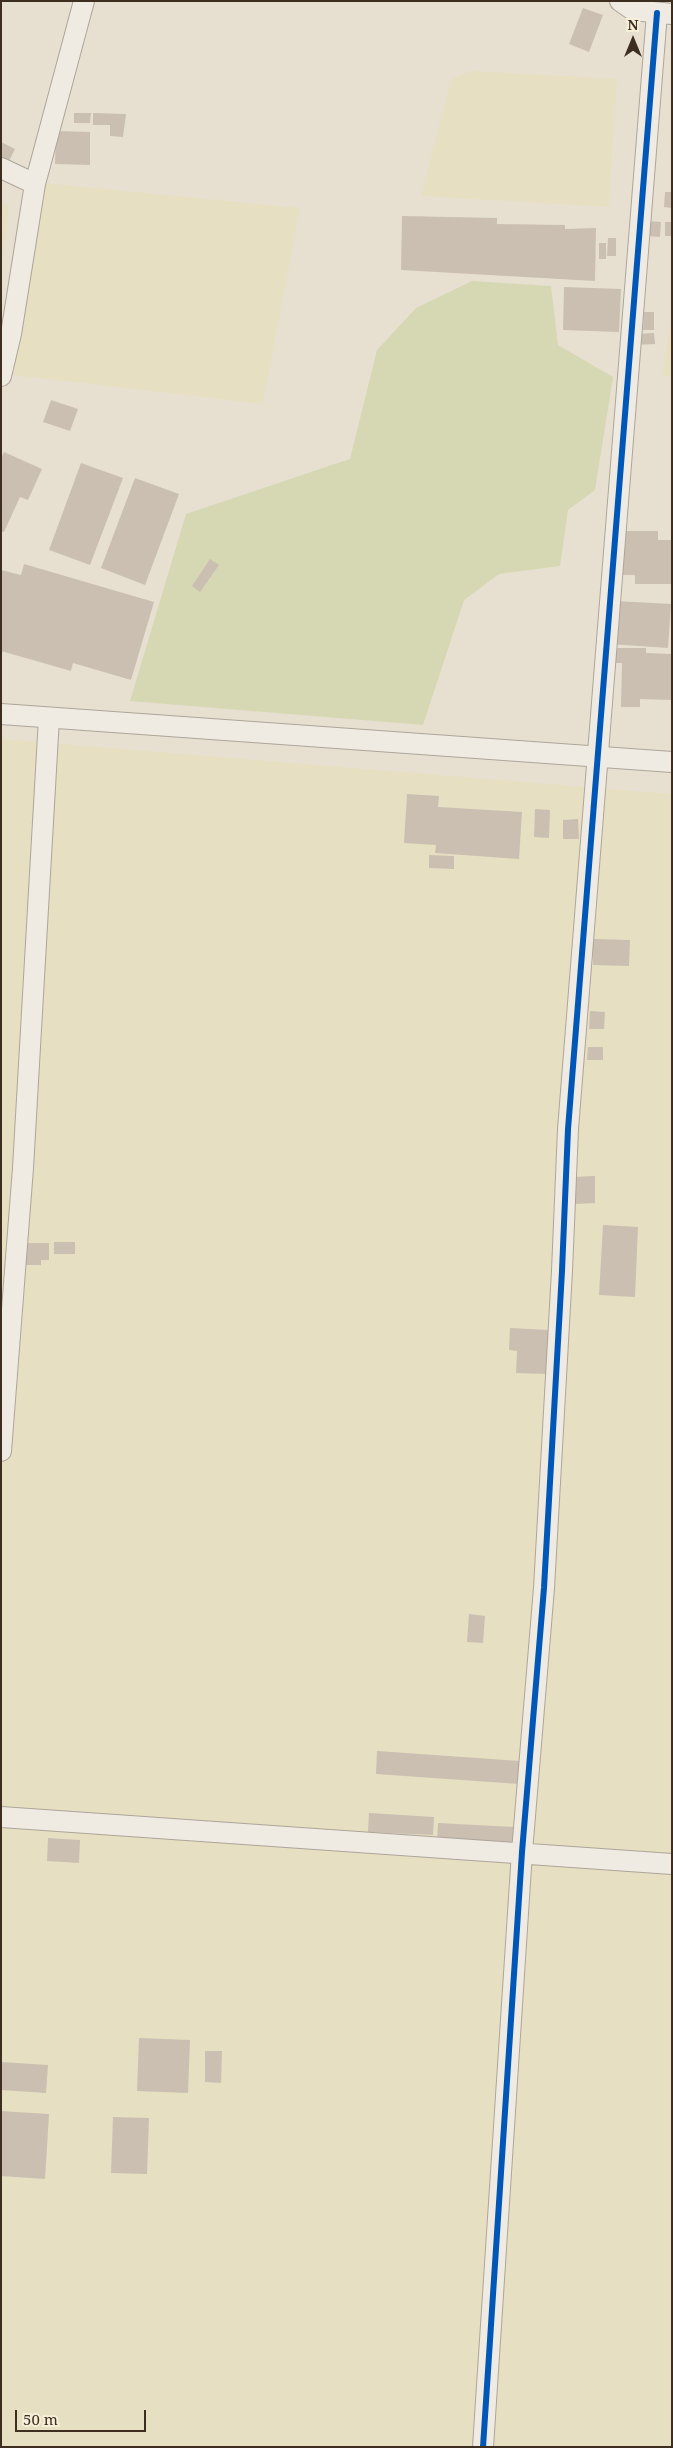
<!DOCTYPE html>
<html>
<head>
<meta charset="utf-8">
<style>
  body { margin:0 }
  #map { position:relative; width:673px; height:2448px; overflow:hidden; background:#e7e0d1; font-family:"Noto Serif",serif }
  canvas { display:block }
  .frame { position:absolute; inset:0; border:2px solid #3d2e20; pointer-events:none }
  .north { position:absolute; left:608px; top:15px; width:50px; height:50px; -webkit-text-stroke:4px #f7eed8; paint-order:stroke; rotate:0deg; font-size:14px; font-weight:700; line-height:20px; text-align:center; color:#3d2e20 }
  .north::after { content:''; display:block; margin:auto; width:18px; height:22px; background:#3d2e20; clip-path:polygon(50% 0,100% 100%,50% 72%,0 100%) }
  .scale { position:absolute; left:15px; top:2410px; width:131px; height:22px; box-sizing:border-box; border:2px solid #3d2e20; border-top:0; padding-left:6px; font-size:15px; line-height:18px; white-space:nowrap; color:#3d2e20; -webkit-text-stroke:4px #f7eed8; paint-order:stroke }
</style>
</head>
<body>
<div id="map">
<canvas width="673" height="2448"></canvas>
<div class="frame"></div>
<div class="north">N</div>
<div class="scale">50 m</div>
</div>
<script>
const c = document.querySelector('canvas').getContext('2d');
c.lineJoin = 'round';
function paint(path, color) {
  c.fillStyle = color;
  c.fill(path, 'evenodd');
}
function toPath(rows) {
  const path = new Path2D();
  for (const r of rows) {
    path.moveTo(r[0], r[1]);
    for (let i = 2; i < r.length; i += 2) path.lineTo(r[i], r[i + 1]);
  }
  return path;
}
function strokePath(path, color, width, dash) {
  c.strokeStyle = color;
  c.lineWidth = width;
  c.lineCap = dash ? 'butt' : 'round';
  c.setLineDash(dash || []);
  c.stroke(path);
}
const farmland = toPath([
  [472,71,617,79,609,207,421,196,451,79],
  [43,183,300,208,263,404,13,375],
  [1,201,9,207,1,266],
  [672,316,672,376,662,375],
  [1,739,672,794,672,2447,1,2447]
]);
const green = toPath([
  [472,281,551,286,558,345,613,377,595,490,568,510,560,566,499,574,464,600,423,725,130,701,186,514,350,459,377,350,416,308]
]);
const building = toPath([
  [583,8,603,15,589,52,569,44],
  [74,113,91,113,90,123,74,123],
  [93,113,126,114,123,137,110,136,110,125,93,125],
  [56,131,90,132,90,165,55,164],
  [1,142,15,149,8,163,1,160],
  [665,192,672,192,672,208,664,207],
  [402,216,497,218,497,224,565,225,565,229,596,228,595,281,401,270],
  [648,221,661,222,660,237,647,236],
  [665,222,672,222,672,236,665,236],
  [608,238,616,238,616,256,607,256],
  [599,243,606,243,606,259,599,259],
  [564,287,621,289,619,332,563,330],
  [644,312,654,312,654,330,643,330],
  [654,333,655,344,635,345,635,334],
  [51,400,78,409,70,431,43,422],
  [4,452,42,469,28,500,20,497,4,532,1,531,1,458],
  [81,463,123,478,90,565,49,550],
  [135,478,179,494,145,585,101,568],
  [617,531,658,531,658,540,672,540,672,584,635,584,635,575,616,575],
  [210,559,219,565,200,592,192,586],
  [24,564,154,602,131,680,73,663,71,671,1,651,1,570,21,575],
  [616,601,671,604,668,648,609,644],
  [611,648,646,648,646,653,672,654,672,700,640,699,640,707,621,707,622,663,610,663],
  [407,794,439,796,438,807,522,812,519,859,435,853,436,845,404,843],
  [535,809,550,810,549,838,534,837],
  [578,819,579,839,563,839,563,820],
  [429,855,454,856,454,869,429,868],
  [593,939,630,940,629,966,593,965],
  [590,1011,605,1012,604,1029,589,1029],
  [588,1047,603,1047,603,1060,587,1060],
  [595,1176,595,1203,575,1204,574,1177],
  [603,1225,638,1227,635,1297,599,1295],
  [54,1242,75,1242,75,1254,54,1254],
  [24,1243,49,1243,49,1260,41,1260,41,1265,24,1265],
  [510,1328,549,1330,548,1374,516,1373,517,1351,509,1350],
  [469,1614,485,1616,483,1643,467,1642],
  [377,1751,520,1761,519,1784,376,1774],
  [369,1813,434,1817,433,1835,368,1832],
  [438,1823,514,1827,513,1845,437,1841],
  [48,1838,80,1840,79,1863,47,1861],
  [139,2038,190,2040,188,2093,137,2091],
  [205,2051,222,2051,221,2083,205,2082],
  [1,2062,48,2065,46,2093,1,2090],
  [1,2111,49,2114,45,2179,1,2176],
  [113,2117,149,2118,147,2174,111,2173]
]);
const minor = toPath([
  [620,1,633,10,672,14],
  [1,168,35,184],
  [1,376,11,334,35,184,84,1],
  [1,714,672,762],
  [1,1451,23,1168,49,718],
  [1,1817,672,1864],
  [483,2447,522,1852,544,1588,562,1271,568,1129,657,13]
]);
const cycleway = toPath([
  [483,2447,522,1852,544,1588,562,1271,568,1129,657,13]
]);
paint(farmland, '#e6dfc2');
paint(green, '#d6d7b3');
paint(building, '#cbbfb2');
strokePath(minor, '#ada599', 22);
strokePath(minor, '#efebe3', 20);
strokePath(cycleway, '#0057b8', 6);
</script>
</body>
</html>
